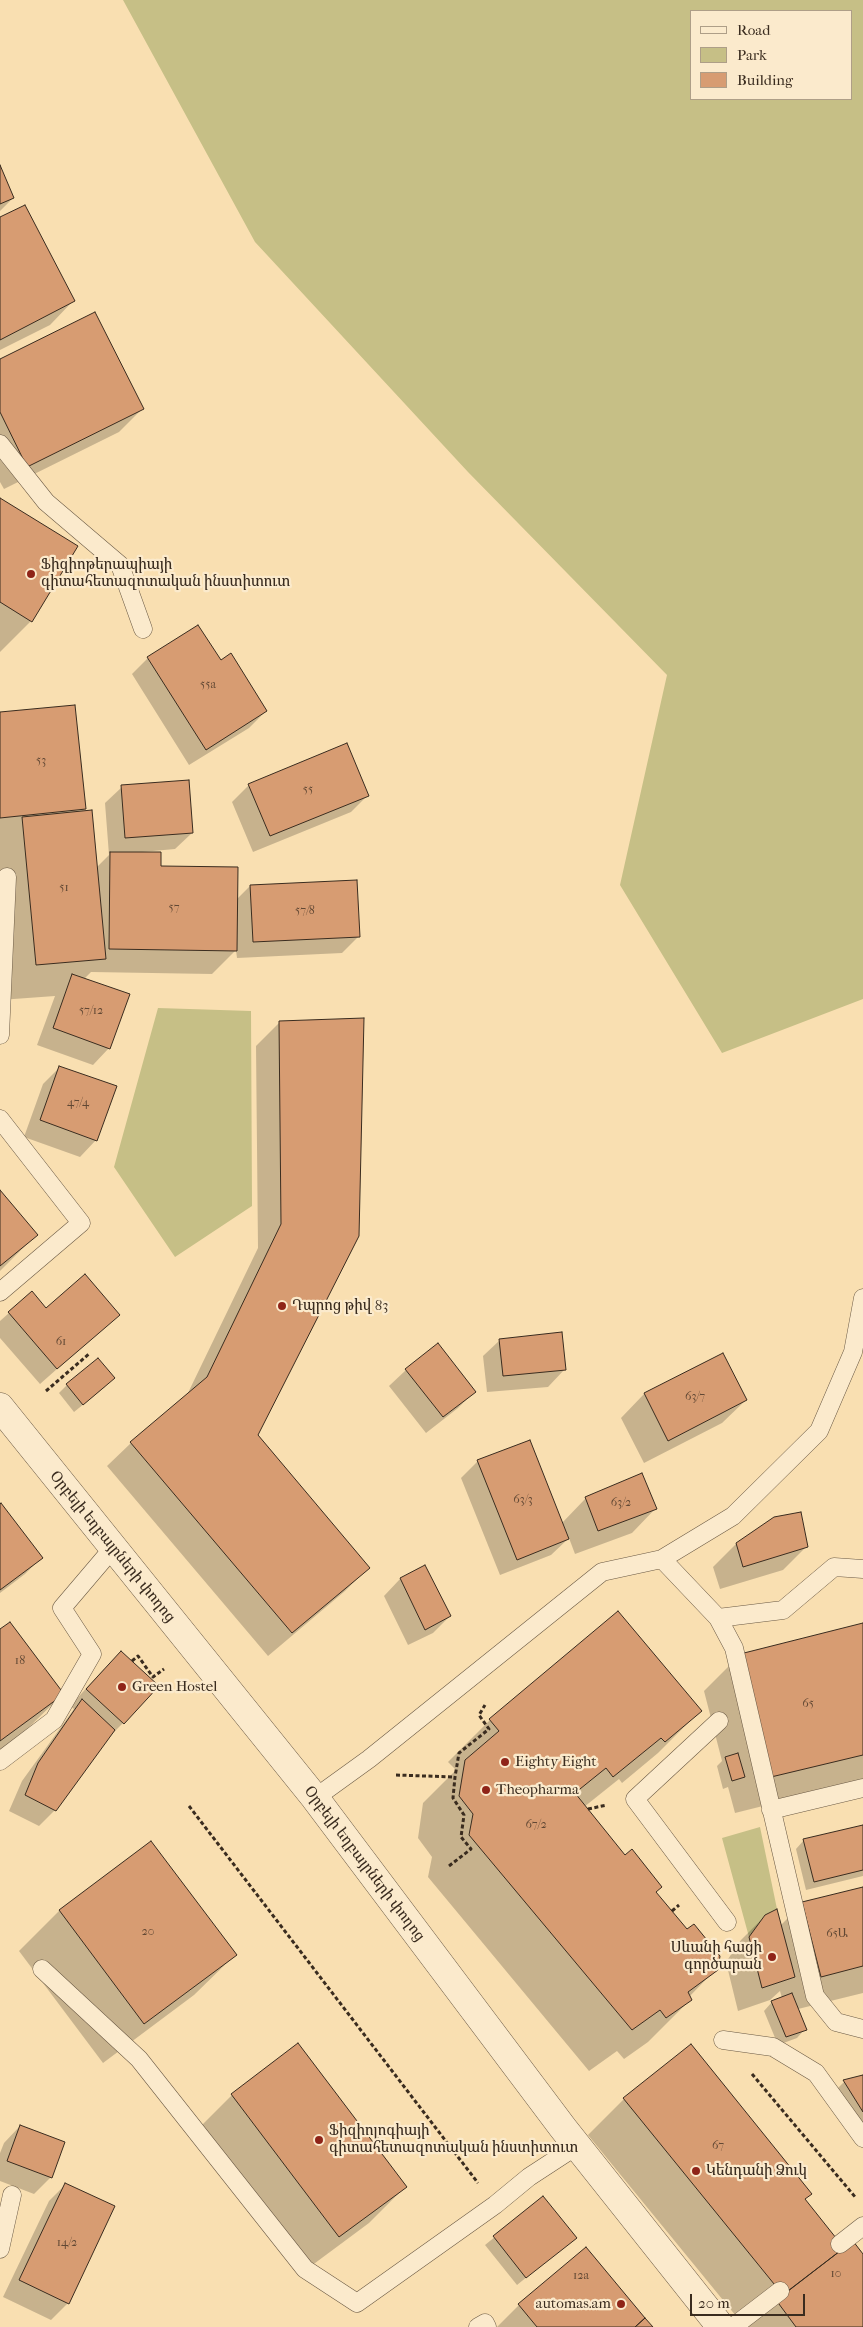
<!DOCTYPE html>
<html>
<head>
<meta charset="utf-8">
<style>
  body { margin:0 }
  #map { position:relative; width:863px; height:2327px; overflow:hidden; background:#f9dfb1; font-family:"IM FELL French Canon",serif }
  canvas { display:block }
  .legend { position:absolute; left:690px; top:10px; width:162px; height:90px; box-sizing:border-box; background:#fbeacc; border:1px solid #ae9e87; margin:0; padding:6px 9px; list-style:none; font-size:15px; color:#3a2c1f }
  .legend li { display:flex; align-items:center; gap:10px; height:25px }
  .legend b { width:25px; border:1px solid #ae9e87 }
  .scale { position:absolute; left:690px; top:2294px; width:115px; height:22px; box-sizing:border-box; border:2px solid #3a2c1f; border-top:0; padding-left:6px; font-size:15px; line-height:18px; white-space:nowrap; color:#3a2c1f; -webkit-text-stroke:4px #fbeacc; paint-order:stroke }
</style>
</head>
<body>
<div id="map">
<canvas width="863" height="2327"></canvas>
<ul class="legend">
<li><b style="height:6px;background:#fbeacc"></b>Road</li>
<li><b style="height:14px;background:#c6bf86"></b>Park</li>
<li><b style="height:14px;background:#d79c72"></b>Building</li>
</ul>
<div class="scale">20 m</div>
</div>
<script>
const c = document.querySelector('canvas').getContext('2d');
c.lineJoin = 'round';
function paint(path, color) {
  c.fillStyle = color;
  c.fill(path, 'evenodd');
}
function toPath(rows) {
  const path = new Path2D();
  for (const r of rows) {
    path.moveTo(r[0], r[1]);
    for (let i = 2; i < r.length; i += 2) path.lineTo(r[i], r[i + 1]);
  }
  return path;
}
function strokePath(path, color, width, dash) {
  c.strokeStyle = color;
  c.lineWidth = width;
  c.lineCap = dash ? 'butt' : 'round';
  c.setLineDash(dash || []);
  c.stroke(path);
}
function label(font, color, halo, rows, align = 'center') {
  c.font = font + ' "IM FELL French Canon","Noto Serif Armenian",serif';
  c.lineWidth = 4.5;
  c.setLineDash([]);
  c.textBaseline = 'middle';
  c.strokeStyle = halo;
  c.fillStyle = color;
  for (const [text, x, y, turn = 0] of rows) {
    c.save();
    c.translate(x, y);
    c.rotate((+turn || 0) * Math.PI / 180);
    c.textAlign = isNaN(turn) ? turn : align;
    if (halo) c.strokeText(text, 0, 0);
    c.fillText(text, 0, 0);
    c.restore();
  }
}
const green = toPath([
  [123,0,863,0,863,999,722,1053,620,885,667,675,468,472,255,242],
  [852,11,852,99,692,99,692,11],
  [158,1008,251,1011,252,1206,175,1257,114,1167],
  [760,1827,777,1909,765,1915,749,1937,722,1838]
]);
const shadow = toPath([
  [0,168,13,198,0,211],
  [0,219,73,301,50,325,0,350],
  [0,360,142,409,119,432,4,489,0,482],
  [0,500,31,621,0,652],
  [148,658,220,661,266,711,249,728,189,765,132,674],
  [0,713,85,809,82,812,96,868,109,855,105,803,122,787,192,833,175,849,142,852,159,867,236,900,250,886,359,936,342,953,237,958,236,950,212,974,91,972,84,979,109,1048,93,1065,37,1045,55,996,0,1000],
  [249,785,367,796,351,812,253,852,232,802],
  [363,1020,256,1436,368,1568,345,1591,268,1656,107,1466,131,1443,187,1395,258,1248,256,1046,280,1022],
  [60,1067,96,1140,80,1157,24,1137,43,1084],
  [0,1192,36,1235,0,1271],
  [9,1313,118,1315,40,1384,0,1338,0,1321],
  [500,1340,564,1370,548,1387,487,1392,483,1356],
  [722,1354,746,1400,722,1423,644,1463,621,1418,644,1394],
  [406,1370,474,1392,458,1408,426,1433,389,1386],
  [67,1385,105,1387,74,1412,59,1393],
  [478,1461,562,1523,586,1498,655,1509,632,1533,575,1554,569,1538,551,1555,500,1575,461,1478],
  [0,1506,41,1558,25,1574,0,1593],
  [736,1544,806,1547,783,1570,720,1589,713,1567],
  [424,1567,450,1616,433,1633,408,1645,384,1596,400,1579],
  [863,1624,863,1781,735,1813,728,1787,723,1789,717,1766,722,1761,704,1691,740,1655],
  [0,1631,63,1694,22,1734,0,1750],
  [104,1669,123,1723,107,1739,55,1810,39,1826,9,1811,22,1781,74,1709,70,1706],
  [700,1711,658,1753,622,1783,619,1779,584,1807,716,1969,689,1997,690,2000,648,2042,624,2059,617,2051,589,2071,428,1877,432,1857,418,1838,423,1803,456,1770,448,1762,490,1720],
  [863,1826,863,1876,806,1890,796,1849,804,1840],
  [151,1842,235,1955,194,1995,103,2063,19,1951,59,1911],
  [863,1888,863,1993,798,2009,805,2029,797,2038,778,2045,764,2011,772,2002,782,1998,780,1991,770,2000,738,2011,726,1962,741,1940,765,1916,780,1926,803,1903],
  [691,2046,811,2194,804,2200,839,2245,863,2256,863,2327,745,2327,588,2135,624,2099],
  [863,2076,863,2133,836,2090,844,2082],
  [232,2095,405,2187,369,2223,303,2272,196,2131],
  [20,2126,51,2177,34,2194,0,2181,0,2153,4,2143],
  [66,2184,114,2207,68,2303,51,2320,3,2297,49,2201],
  [543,2198,575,2238,517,2285,485,2245],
  [585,2249,652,2327,497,2327,519,2305]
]);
const building = toPath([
  [0,165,14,198,0,204,0,165],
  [25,205,75,301,0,340,0,217,25,205],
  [95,312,144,409,27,467,0,412,0,359,95,312],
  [0,498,78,546,32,622,0,602,0,498],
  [198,625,221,660,231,653,267,711,206,750,147,657,198,625],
  [75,705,86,809,0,818,0,712,75,705],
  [347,743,369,796,270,836,248,784,347,743],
  [189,780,193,833,125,838,121,785,189,780],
  [92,810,106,959,36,965,22,817,92,810],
  [110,852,161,852,161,866,238,867,237,951,109,949,110,852],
  [357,880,360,937,253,942,250,885,357,880],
  [72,974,130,994,110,1049,53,1028,72,974],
  [364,1018,359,1236,258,1435,370,1568,292,1633,130,1442,207,1377,281,1224,279,1021,364,1018],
  [59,1066,117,1086,97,1141,40,1120,59,1066],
  [0,1190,38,1235,0,1266,0,1190],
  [85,1274,120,1315,57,1369,8,1312,32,1291,46,1308,85,1274],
  [562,1332,566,1370,503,1376,499,1339,562,1332],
  [438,1343,476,1392,443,1417,405,1369,438,1343],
  [723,1353,747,1400,668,1441,644,1393,723,1353],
  [98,1358,115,1378,83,1405,66,1384,98,1358],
  [530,1440,569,1539,517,1560,477,1460,530,1440],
  [642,1473,657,1509,598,1531,585,1497,642,1473],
  [1,1503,43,1558,0,1590,0,1504,1,1503],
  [801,1512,808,1547,743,1567,736,1543,774,1517,801,1512],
  [425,1565,451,1616,425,1630,400,1578,425,1565],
  [618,1611,702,1711,665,1742,661,1738,613,1777,606,1768,575,1793,625,1855,632,1849,662,1887,656,1892,687,1929,694,1924,720,1956,718,1970,688,1992,692,2000,666,2018,660,2010,632,2030,469,1835,473,1814,459,1796,465,1760,499,1731,489,1719,618,1611],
  [10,1622,64,1694,0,1741,0,1629,10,1622],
  [863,1623,863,1755,771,1777,740,1654,863,1623],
  [121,1651,159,1686,124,1724,86,1689,121,1651],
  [82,1699,115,1730,56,1811,25,1795,38,1763,82,1699],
  [738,1753,745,1777,732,1781,725,1757,738,1753],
  [863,1825,863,1870,814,1882,803,1839,863,1825],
  [151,1841,237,1955,144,2024,59,1910,151,1841],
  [863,1887,863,1966,821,1977,802,1902,863,1887],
  [777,1909,795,1977,762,1988,749,1937,765,1915,777,1909],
  [792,1993,807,2030,786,2037,771,2001,792,1993],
  [298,2043,407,2187,339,2237,231,2094,298,2043],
  [691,2044,812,2194,805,2199,844,2248,783,2295,623,2098,691,2044],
  [863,2075,863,2112,843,2080,863,2075],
  [20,2125,65,2142,52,2178,7,2161,20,2125],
  [65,2183,115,2206,69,2304,19,2280,65,2183],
  [543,2196,577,2238,526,2278,493,2236,543,2196],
  [853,2241,863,2254,863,2327,796,2327,776,2300,853,2241],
  [586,2247,645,2318,635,2327,537,2327,518,2304,586,2247],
  [645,2318,653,2327,635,2327,645,2318]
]);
const path = toPath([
  [46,1391,90,1353],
  [132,1661,138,1656,153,1677,164,1669],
  [396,1775,454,1777],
  [189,1806,478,2183],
  [588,1809,607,1805],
  [449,1866,471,1849,461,1837,464,1815,453,1798,455,1777,459,1753,489,1729,479,1715,485,1705],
  [672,1911,679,1905],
  [752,2074,856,2198]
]);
const service = toPath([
  [0,444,46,502,120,565,143,629],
  [0,1035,7,877],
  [0,1119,81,1223,0,1292],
  [662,1559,718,1618,734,1648,815,1996,836,2022,863,2029],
  [718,1618,783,1610,834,1567,863,1569],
  [719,1721,635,1799,727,1922],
  [0,1761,54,1720,92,1654,62,1608,113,1548],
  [315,1798,369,1759,602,1572,662,1559,733,1516,819,1431,853,1352,863,1298],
  [771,1810,863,1788],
  [42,1969,139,2059,305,2269,357,2303,495,2205,529,2177,578,2145],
  [723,2040,773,2047,816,2073,863,2138],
  [840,2244,863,2226],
  [0,2249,12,2195],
  [478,2327,485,2323,487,2327],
  [733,2327,780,2291]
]);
const tertiary = toPath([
  [0,1407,315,1798,563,2128,721,2327]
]);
const markers = [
  [31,574,5,"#8f2418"],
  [282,1306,5,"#8f2418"],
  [122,1687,5,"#8f2418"],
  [505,1762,5,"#8f2418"],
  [486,1790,5,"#8f2418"],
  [772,1957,5,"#8f2418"],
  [319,2140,5,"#8f2418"],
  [696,2171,5,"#8f2418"],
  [621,2304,5,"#8f2418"]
];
const numberNames = [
  ["55a",208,685],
  ["53",41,761],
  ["55",308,790],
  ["51",64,888],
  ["57",174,908],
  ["57/8",305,911],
  ["57/12",91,1011],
  ["47/4",78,1103],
  ["61",61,1342],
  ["63/7",695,1397],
  ["63/3",523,1500],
  ["63/2",621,1503],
  ["18",20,1661],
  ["65",808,1704],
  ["67/2",536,1825],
  ["20",148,1932],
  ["65Ա",837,1934],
  ["67",718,2146],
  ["14/2",67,2243],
  ["10",836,2274],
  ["12a",581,2276]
];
const poiNames = [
  ["Ֆիզիոթերապիայի",41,565],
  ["գիտահետազոտական ինստիտուտ",41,582],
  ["Դպրոց թիվ 83",292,1306],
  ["Green Hostel",132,1687],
  ["Eighty Eight",515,1762],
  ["Theopharma",496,1790],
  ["Սևանի հացի",762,1948,"right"],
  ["գործարան",762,1965,"right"],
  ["Ֆիզիոլոգիայի",329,2131],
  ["գիտահետազոտական ինստիտուտ",329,2148],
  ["Կենդանի Ձուկ",706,2171],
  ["automas.am",611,2304,"right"]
];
const streetNames = [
  ["Օրբելի եղբայրների փողոց",112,1547,51],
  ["Օրբելի եղբայրների փողոց",364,1864,53]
];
paint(green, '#c6bf86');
paint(shadow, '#0003');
paint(building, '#d79c72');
strokePath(building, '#3a2c1f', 1);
strokePath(service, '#6a5944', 19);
strokePath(tertiary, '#6a5944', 29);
strokePath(path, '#3a2c1f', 3, [4, 2.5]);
strokePath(service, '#fbeacc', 18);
strokePath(tertiary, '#fbeacc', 28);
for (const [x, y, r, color] of markers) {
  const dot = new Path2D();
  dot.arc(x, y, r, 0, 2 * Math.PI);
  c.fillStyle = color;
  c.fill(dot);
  strokePath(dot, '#fbeacc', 2);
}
label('12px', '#614834', null, numberNames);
label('15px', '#3a2c1f', '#fbeacc', poiNames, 'left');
label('15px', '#3a2c1f', '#fbeacc', streetNames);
</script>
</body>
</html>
